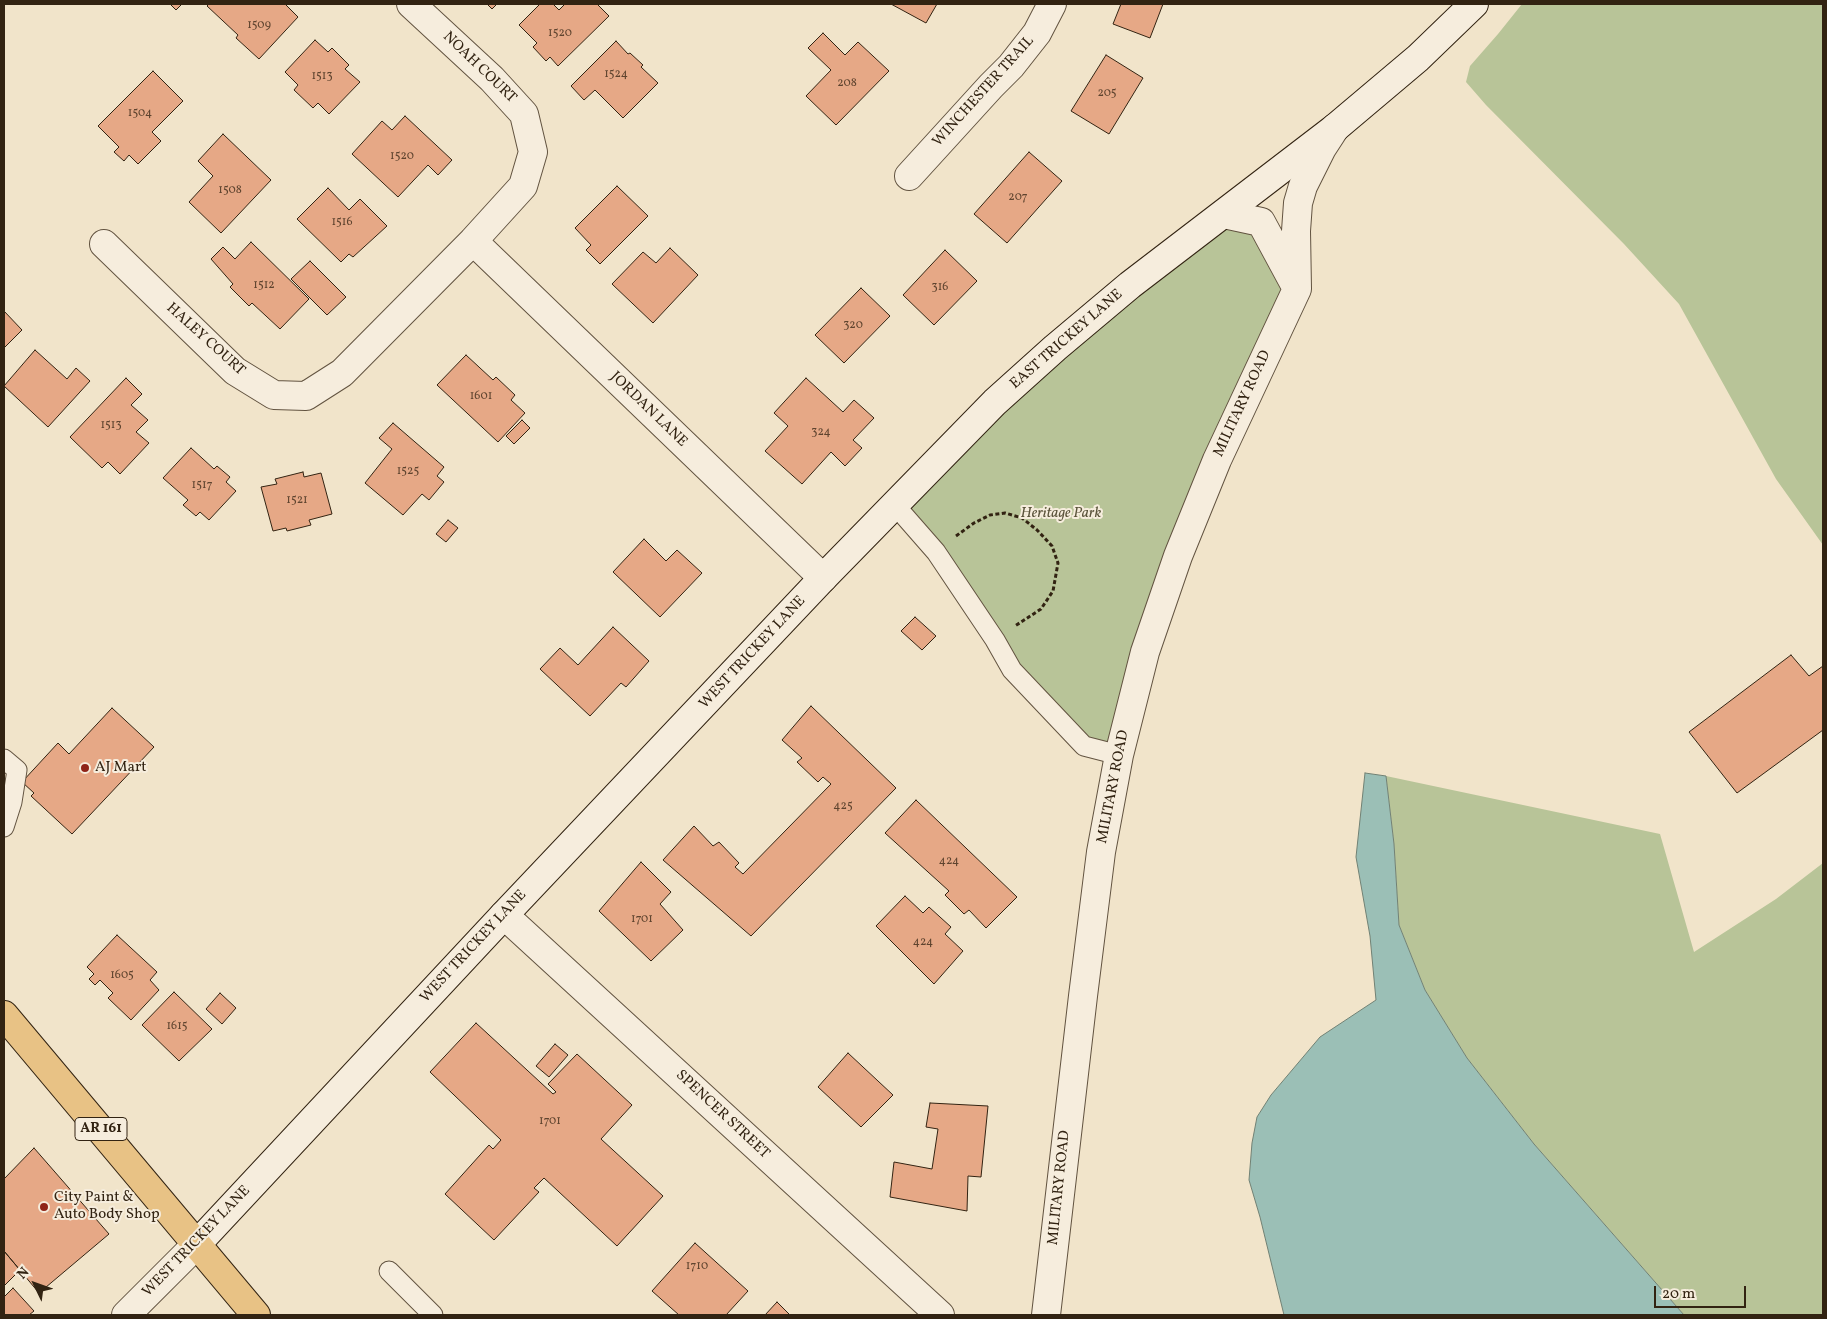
<!DOCTYPE html>
<html>
<head>
<meta charset="utf-8">
<style>
  body { margin:0 }
  #map { position:relative; width:1827px; height:1319px; overflow:hidden; background:#f1e4ca; font-family:Vollkorn,serif }
  canvas { display:block }
  .frame { position:absolute; inset:0; border:5px solid #322312; pointer-events:none }
  .north { position:absolute; left:10px; top:1259px; width:50px; height:50px; -webkit-text-stroke:4px #f6eddd; paint-order:stroke; rotate:312deg; font-size:14px; font-weight:700; line-height:20px; text-align:center; color:#322312 }
  .north::after { content:''; display:block; margin:auto; width:18px; height:22px; background:#322312; clip-path:polygon(50% 0,100% 100%,50% 72%,0 100%) }
  .scale { position:absolute; left:1654px; top:1286px; width:92px; height:22px; box-sizing:border-box; border:2px solid #322312; border-top:0; padding-left:6px; font-size:15px; line-height:18px; white-space:nowrap; color:#322312; -webkit-text-stroke:4px #f6eddd; paint-order:stroke }
</style>
</head>
<body>
<div id="map">
<canvas width="1827" height="1319"></canvas>
<div class="frame"></div>
<div class="north">N</div>
<div class="scale">20 m</div>
</div>
<script>
const c = document.querySelector('canvas').getContext('2d');
c.lineJoin = 'round';
function paint(path, color) {
  c.fillStyle = color;
  c.fill(path, 'evenodd');
}
function toPath(rows) {
  const path = new Path2D();
  for (const r of rows) {
    path.moveTo(r[0], r[1]);
    for (let i = 2; i < r.length; i += 2) path.lineTo(r[i], r[i + 1]);
  }
  return path;
}
function strokePath(path, color, width, dash) {
  c.strokeStyle = color;
  c.lineWidth = width;
  c.lineCap = dash ? 'butt' : 'round';
  c.setLineDash(dash || []);
  c.stroke(path);
}
function label(font, color, halo, rows, align = 'center') {
  c.font = font + ' Vollkorn,serif';
  c.lineWidth = 4;
  c.setLineDash([]);
  c.textBaseline = 'middle';
  c.strokeStyle = halo;
  c.fillStyle = color;
  for (const [text, x, y, turn = 0] of rows) {
    c.save();
    c.translate(x, y);
    c.rotate((+turn || 0) * Math.PI / 180);
    c.textAlign = isNaN(turn) ? turn : align;
    if (halo) c.strokeText(text, 0, 0);
    c.fillText(text, 0, 0);
    c.restore();
  }
}
const green = toPath([
  [1522,4,1823,4,1823,545,1776,479,1679,304,1624,244,1486,105,1466,82,1470,66,1498,34],
  [1224,214,1261,222,1297,289,1217,460,1119,755,1084,746,1012,670,894,504],
  [1386,776,1660,834,1694,952,1776,899,1823,863,1823,1315,1684,1315,1534,1144,1467,1058,1425,990,1399,925,1394,844]
]);
const water = toPath([
  [1365,773,1386,776,1394,844,1399,925,1425,990,1467,1058,1534,1144,1684,1315,1284,1315,1260,1217,1249,1180,1252,1143,1257,1117,1271,1095,1320,1037,1376,1000,1370,936,1356,857,1365,773]
]);
const building = toPath([
  [170,4,182,4,176,10,170,4],
  [209,4,285,4,298,17,259,59,236,38,238,35,207,6,209,4],
  [487,4,497,4,492,9,487,4],
  [540,4,553,4,559,10,565,4,597,4,609,16,558,66,550,57,546,61,533,47,537,43,519,25,540,4],
  [891,4,937,4,926,23,891,4],
  [1121,4,1163,4,1150,38,1113,24,1121,4],
  [823,33,845,55,858,42,889,71,836,125,806,96,831,70,808,48,823,33],
  [315,40,328,52,332,48,349,65,345,69,360,82,329,114,318,103,313,108,294,90,298,85,285,72,315,40],
  [616,41,628,54,630,53,643,65,641,67,658,83,623,118,595,90,584,100,571,86,616,41],
  [1106,55,1143,78,1109,134,1071,111,1106,55],
  [153,71,183,101,152,132,161,141,138,164,129,155,124,161,114,152,119,147,98,126,153,71],
  [405,116,452,160,438,175,428,165,398,197,352,154,382,121,392,130,405,116],
  [223,134,271,180,221,233,189,202,213,176,198,161,223,134],
  [1029,152,1062,181,1007,243,974,214,1029,152],
  [617,186,648,216,600,264,586,250,591,245,575,228,617,186],
  [328,188,349,210,360,199,387,226,353,257,349,254,341,262,297,219,328,188],
  [251,242,309,299,280,329,252,303,249,306,230,287,233,284,211,259,223,247,235,259,251,242],
  [670,248,698,275,653,323,612,284,643,252,656,263,670,248],
  [945,250,977,281,934,325,903,295,945,250],
  [310,261,346,297,327,315,291,279,310,261],
  [861,288,890,316,844,363,815,335,861,288],
  [4,311,22,330,4,348,4,311],
  [35,350,67,379,76,368,90,381,48,427,4,386,35,350],
  [466,355,493,380,496,377,515,395,511,400,525,413,498,442,437,385,466,355],
  [126,378,142,394,131,405,148,420,136,432,149,443,120,474,108,462,102,468,70,437,126,378],
  [806,378,843,412,854,400,874,418,853,440,862,448,845,466,831,452,802,484,765,451,788,426,774,413,806,378],
  [522,420,530,428,514,444,506,436,522,420],
  [393,423,444,467,437,476,444,482,429,500,422,494,403,515,365,483,392,449,379,438,393,423],
  [191,448,214,469,217,466,230,477,226,482,236,491,209,520,200,512,196,516,183,505,188,500,163,478,191,448],
  [303,472,304,477,321,473,332,514,309,520,311,525,287,531,286,528,273,531,261,487,277,484,275,479,303,472],
  [448,520,458,528,446,542,436,534,448,520],
  [644,539,666,561,677,550,702,573,660,617,613,572,644,539],
  [915,617,936,636,922,650,901,631,915,617],
  [613,627,649,661,626,687,621,683,590,716,540,669,560,648,578,665,613,627],
  [1791,655,1809,676,1823,666,1823,730,1737,793,1689,732,1791,655],
  [811,706,896,788,751,936,663,860,694,826,713,846,719,842,739,863,735,867,743,874,831,784,823,777,818,782,797,762,802,758,782,740,811,706],
  [112,708,154,747,72,834,31,796,34,793,22,782,58,743,69,754,112,708],
  [916,800,1017,897,986,928,969,910,964,914,945,895,949,891,885,833,916,800],
  [641,862,671,892,660,904,683,930,651,961,599,911,641,862],
  [905,896,923,913,929,907,951,927,945,934,963,951,934,984,876,926,905,896],
  [117,935,157,972,150,980,159,990,131,1020,108,998,113,993,100,980,95,985,89,979,94,974,87,967,117,935],
  [174,992,212,1029,179,1061,142,1025,174,992],
  [220,993,236,1008,222,1024,206,1009,220,993],
  [476,1023,553,1094,556,1092,548,1084,577,1054,632,1105,601,1139,663,1196,617,1246,544,1178,534,1188,539,1192,494,1240,445,1194,489,1145,493,1149,501,1140,430,1072,476,1023],
  [555,1044,568,1055,549,1077,536,1066,555,1044],
  [848,1053,893,1095,861,1127,818,1087,848,1053],
  [930,1103,988,1106,981,1177,968,1176,967,1211,890,1197,894,1162,932,1169,938,1129,926,1127,930,1103],
  [34,1148,109,1234,39,1293,4,1251,4,1179,34,1148],
  [695,1243,748,1291,726,1315,679,1315,652,1291,695,1243],
  [4,1251,20,1270,4,1286,4,1251],
  [13,1288,34,1311,29,1315,6,1315,4,1313,4,1297,13,1288],
  [777,1302,790,1315,765,1315,777,1302]
]);
const path = toPath([
  [956,536,974,523,990,515,1005,513,1022,518,1037,530,1052,546,1058,563,1053,591,1041,609,1015,626]
]);
const service = toPath([
  [894,504,936,552,995,640,1012,670,1084,746,1119,755],
  [4,759,17,770,12,802,4,827],
  [389,1271,433,1315]
]);
const minor = toPath([
  [909,176,991,86,1011,66,1037,33,1052,4],
  [473,241,823,578],
  [104,244,235,371,274,395,306,396,342,373,473,241,523,186,533,152,524,114,492,79,411,4],
  [504,915,940,1315]
]);
const tertiary = toPath([
  [1224,214,1261,222,1295,285],
  [126,1315,196,1245],
  [1046,1315,1083,996,1101,852,1119,755,1145,652,1178,556,1217,460,1297,289,1296,231,1298,203,1303,186,1322,148,1335,128]
]);
const secondary = toPath([
  [196,1245,504,915,823,578,995,402,1055,348,1130,285,1335,128,1418,58,1474,4]
]);
const primary = toPath([
  [4,1015,256,1315]
]);
const markers = [
  [85,768,5,"#8f2418"],
  [44,1207,5,"#8f2418"]
];
const numberNames = [
  ["1509",259,26],
  ["1520",560,34],
  ["1524",616,75],
  ["1513",322,77],
  ["208",847,84],
  ["205",1107,94],
  ["1504",140,114],
  ["1520",402,157],
  ["1508",230,191],
  ["207",1018,198],
  ["1516",342,223],
  ["1512",264,286],
  ["316",940,288],
  ["320",853,326],
  ["1601",481,397],
  ["1513",111,426],
  ["324",821,433],
  ["1525",408,472],
  ["1517",202,486],
  ["1521",297,501],
  ["425",843,807],
  ["424",949,862],
  ["1701",642,920],
  ["424",923,943],
  ["1605",122,976],
  ["1615",177,1027],
  ["1701",550,1122],
  ["1710",697,1267]
];
const shields = [
  [101,1129,52]
];
const shieldNames = [
  ["AR 161",101,1129]
];
const streetNames = [
  ["NOAH COURT",479,68,44],
  ["WINCHESTER TRAIL",984,92,-48],
  ["HALEY COURT",205,340,42],
  ["EAST TRICKEY LANE",1067,340,-41],
  ["MILITARY ROAD",1243,404,-65],
  ["JORDAN LANE",648,410,44],
  ["WEST TRICKEY LANE",753,653,-47],
  ["MILITARY ROAD",1114,787,-79],
  ["WEST TRICKEY LANE",474,947,-47],
  ["SPENCER STREET",722,1115,43],
  ["MILITARY ROAD",1060,1188,-84],
  ["WEST TRICKEY LANE",197,1242,-46]
];
const parkNames = [
  ["Heritage Park",1061,514]
];
const poiNames = [
  ["AJ Mart",95,768],
  ["City Paint &",54,1198],
  ["Auto Body Shop",54,1215]
];
paint(green, '#b8c498');
paint(water, '#9bbfb6');
strokePath(water, '#718174', 1);
paint(building, '#e6a886');
strokePath(building, '#322312', 1);
strokePath(service, '#625340', 21);
strokePath(minor, '#625340', 30);
strokePath(tertiary, '#625340', 30);
strokePath(secondary, '#322312', 30);
strokePath(primary, '#322312', 30);
strokePath(path, '#322312', 3, [4, 2.5]);
strokePath(service, '#f6eddd', 19);
strokePath(minor, '#f6eddd', 28);
strokePath(tertiary, '#f6eddd', 28);
strokePath(secondary, '#f6eddd', 28);
strokePath(primary, '#e8c285', 28);
for (const [x, y, r, color] of markers) {
  const dot = new Path2D();
  dot.arc(x, y, r, 0, 2 * Math.PI);
  c.fillStyle = color;
  c.fill(dot);
  strokePath(dot, '#f6eddd', 2);
}
label('12px', '#5f442f', null, numberNames);
for (const [x, y, w] of shields) {
  const box = new Path2D();
  box.roundRect(x - w / 2, y - 11.5, w, 23, 4);
  c.fillStyle = '#f6eddd';
  c.fill(box);
  strokePath(box, '#322312', 1);
}
label('bold 14px', '#322312', null, shieldNames);
label('15px', '#322312', '#f6eddd', streetNames);
label('italic 15px', '#5a533a', '#f6eddd', parkNames);
label('15px', '#322312', '#f6eddd', poiNames, 'left');
</script>
</body>
</html>
